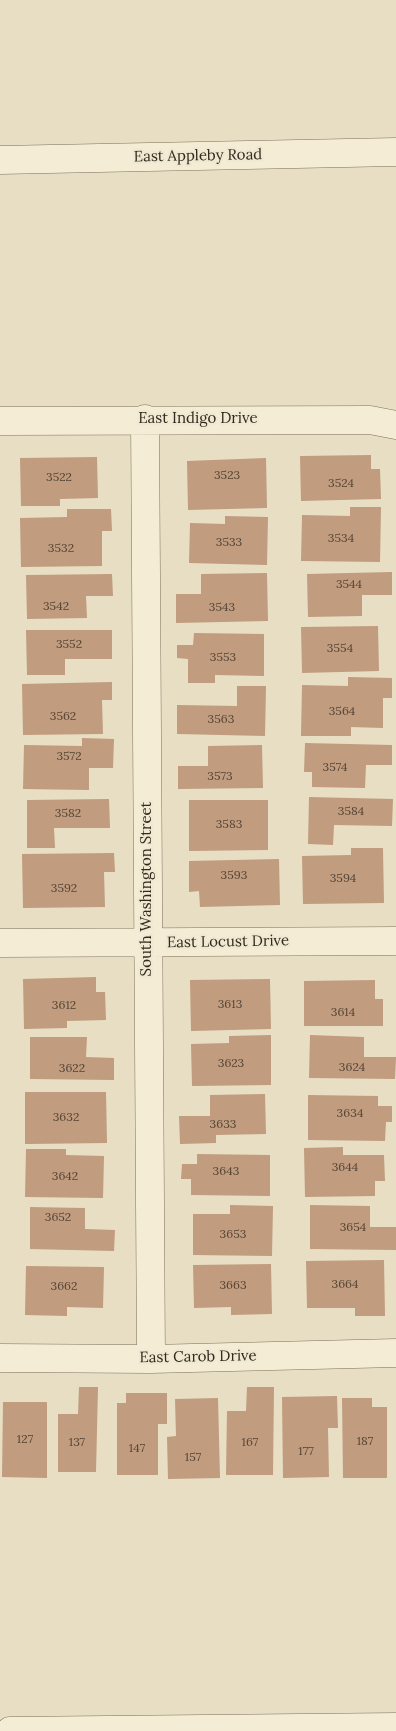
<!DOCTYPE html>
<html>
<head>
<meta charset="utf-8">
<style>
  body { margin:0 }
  canvas { display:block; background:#e7dec3 }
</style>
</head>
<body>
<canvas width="396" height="1731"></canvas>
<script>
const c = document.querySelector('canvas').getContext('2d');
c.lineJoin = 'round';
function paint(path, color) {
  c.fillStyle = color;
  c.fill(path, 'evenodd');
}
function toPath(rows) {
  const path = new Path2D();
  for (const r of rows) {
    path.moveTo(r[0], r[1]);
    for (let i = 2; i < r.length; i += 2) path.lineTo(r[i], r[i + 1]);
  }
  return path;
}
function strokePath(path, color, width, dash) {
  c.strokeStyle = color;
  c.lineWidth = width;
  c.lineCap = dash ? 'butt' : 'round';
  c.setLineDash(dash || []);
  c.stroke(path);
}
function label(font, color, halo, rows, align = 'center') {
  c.font = font + ' Lora,serif';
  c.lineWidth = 4.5;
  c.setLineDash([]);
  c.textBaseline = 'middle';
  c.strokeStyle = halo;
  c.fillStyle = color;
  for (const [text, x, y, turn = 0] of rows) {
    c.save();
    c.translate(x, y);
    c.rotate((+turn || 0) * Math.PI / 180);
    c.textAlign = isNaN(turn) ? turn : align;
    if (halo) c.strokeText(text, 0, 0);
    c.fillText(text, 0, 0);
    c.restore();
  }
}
const building = toPath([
  [371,455,371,469,380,469,381,499,301,501,300,456],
  [97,457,98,498,60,499,60,506,21,506,20,458],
  [266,458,267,508,188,510,187,461],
  [350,507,381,507,380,562,301,561,302,515,350,516],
  [67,509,111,509,112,531,102,531,102,566,21,567,20,518,67,517],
  [225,516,268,517,267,565,189,563,190,523,225,524],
  [392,572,392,595,362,595,362,616,308,617,307,574],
  [267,573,268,621,176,623,176,594,201,594,201,574],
  [112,574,113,596,86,596,87,618,27,619,26,575],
  [378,626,379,671,302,673,301,627],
  [26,630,112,630,112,659,65,659,65,675,27,675],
  [194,633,264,634,264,676,215,675,215,683,188,683,188,659,177,658,177,645,193,645],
  [348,677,392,678,392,698,383,698,383,728,351,727,351,736,301,736,302,685,348,686],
  [112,682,112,700,102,700,103,734,23,735,22,684],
  [237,686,266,686,265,736,177,734,177,705,237,706],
  [82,738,114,739,113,768,89,768,89,790,23,789,24,745,82,746],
  [305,743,392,745,392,765,366,765,365,788,312,787,312,772,304,772],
  [262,745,263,788,178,789,178,766,208,766,208,746],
  [309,797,393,799,392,826,334,825,333,845,308,844],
  [109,799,110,828,54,828,55,848,27,848,27,800],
  [189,800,268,800,268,850,189,851],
  [351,848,383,848,384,903,303,904,302,856,351,855],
  [114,853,115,872,104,872,105,907,23,908,22,854],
  [279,859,280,905,200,907,199,891,189,892,189,861],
  [96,977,96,992,105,992,106,1020,67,1021,67,1028,24,1029,23,979],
  [270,979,271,1029,191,1031,190,980],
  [375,980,375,999,383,999,383,1026,304,1026,304,981],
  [271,1035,271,1085,192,1086,191,1044,229,1043,229,1036],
  [310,1035,364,1037,364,1057,396,1057,395,1079,309,1078],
  [30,1037,87,1037,86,1057,114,1058,114,1080,30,1079],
  [25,1092,106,1092,107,1143,25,1144],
  [265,1094,266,1134,216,1135,216,1143,180,1144,179,1116,210,1116,210,1095],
  [308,1095,378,1096,378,1106,392,1106,392,1122,386,1122,385,1141,308,1140],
  [343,1147,343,1155,384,1155,385,1181,375,1181,375,1196,305,1197,304,1148],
  [26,1149,66,1149,66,1155,104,1156,103,1198,25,1197],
  [197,1154,270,1155,270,1196,191,1195,191,1179,181,1179,182,1164,197,1164],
  [230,1205,273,1206,272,1256,193,1255,193,1214,230,1214],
  [310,1205,370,1206,370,1227,396,1227,396,1250,310,1249],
  [30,1207,85,1208,85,1229,115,1230,114,1251,30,1249],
  [384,1260,385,1316,355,1316,355,1308,307,1308,306,1261],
  [271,1264,272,1314,231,1315,231,1307,194,1308,193,1265],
  [26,1266,104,1267,103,1308,67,1307,67,1316,25,1315],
  [79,1387,98,1387,96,1472,58,1472,58,1414,78,1414],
  [247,1387,274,1387,273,1475,226,1475,227,1411,246,1411],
  [126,1393,167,1393,167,1424,158,1424,158,1475,117,1475,117,1403,126,1403],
  [337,1396,338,1428,328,1428,329,1477,283,1478,282,1397],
  [218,1398,220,1478,168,1479,167,1437,176,1436,175,1399],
  [342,1398,372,1398,372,1407,387,1407,387,1478,343,1478],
  [3,1402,47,1402,47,1478,2,1477]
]);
const minor = toPath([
  [0,160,396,152],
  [145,419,151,1359],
  [0,421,370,420,396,425],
  [0,943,396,941],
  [0,1358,151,1359,396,1353],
  [10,1731,396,1727]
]);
const numberNames = [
  ["3523",227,476],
  ["3522",59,478],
  ["3524",341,484],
  ["3534",341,539],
  ["3533",229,543],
  ["3532",61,549],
  ["3544",349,585],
  ["3542",56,607],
  ["3543",222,608],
  ["3552",69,645],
  ["3554",340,649],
  ["3553",223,658],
  ["3564",342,712],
  ["3562",63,717],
  ["3563",221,720],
  ["3572",69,757],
  ["3574",335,768],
  ["3573",220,777],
  ["3584",351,812],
  ["3582",68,814],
  ["3583",229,825],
  ["3593",234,876],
  ["3594",343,879],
  ["3592",64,889],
  ["3613",230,1005],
  ["3612",64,1006],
  ["3614",343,1013],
  ["3623",231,1064],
  ["3624",352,1068],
  ["3622",72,1069],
  ["3634",350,1114],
  ["3632",66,1118],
  ["3633",223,1125],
  ["3644",345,1168],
  ["3643",226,1172],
  ["3642",65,1177],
  ["3652",58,1218],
  ["3654",353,1228],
  ["3653",233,1235],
  ["3664",345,1285],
  ["3663",233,1286],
  ["3662",64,1287],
  ["127",25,1440],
  ["187",365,1442],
  ["137",77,1443],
  ["167",250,1443],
  ["147",137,1449],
  ["177",306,1452],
  ["157",193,1458]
];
const streetNames = [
  ["East Appleby Road",198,156,-1],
  ["East Indigo Drive",198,419],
  ["South Washington Street",147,889,-90],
  ["East Locust Drive",228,942,-1],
  ["East Carob Drive",198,1357,-1]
];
paint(building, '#c19c7e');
strokePath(minor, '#7f705c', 29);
strokePath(minor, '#f4ecd5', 28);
label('12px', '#554536', null, numberNames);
label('15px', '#31281e', '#f0e8d1', streetNames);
</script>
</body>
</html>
